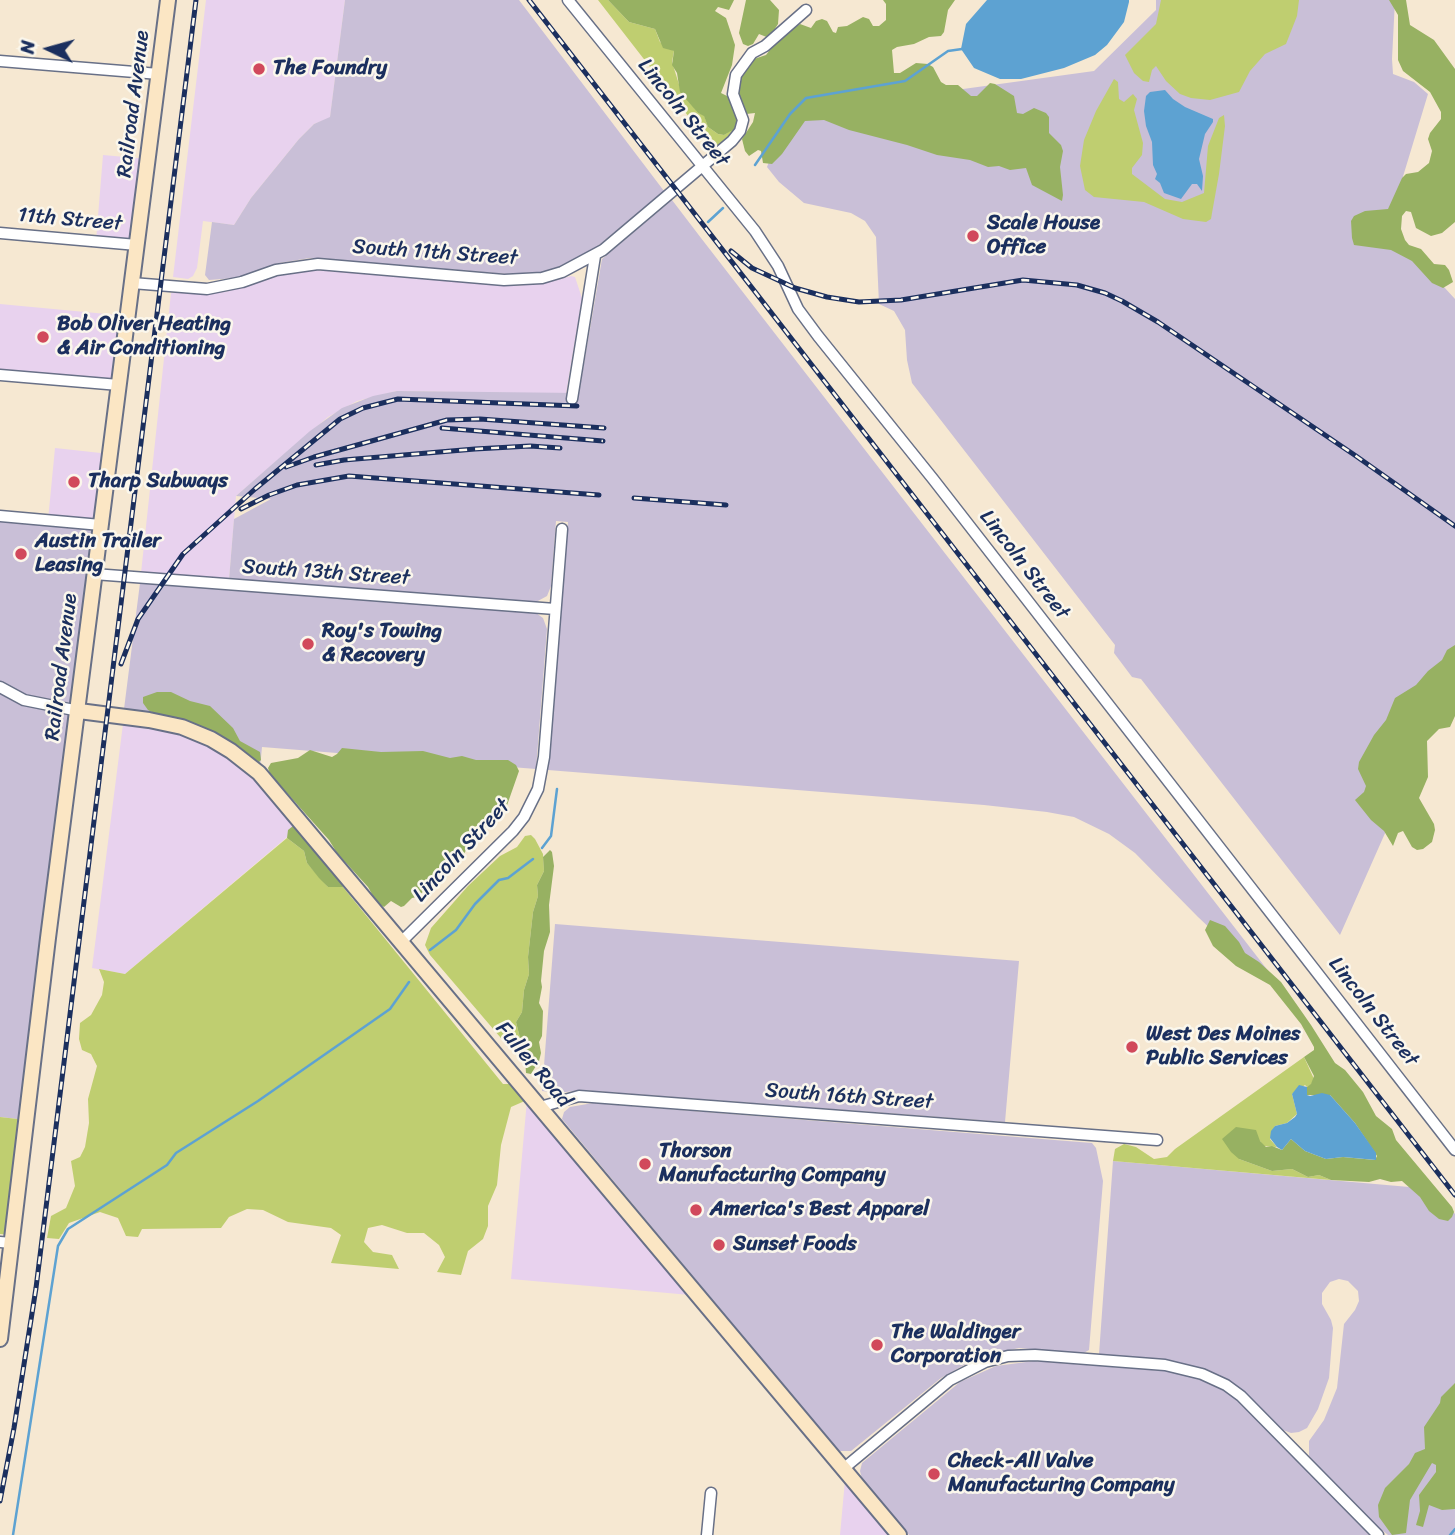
<!DOCTYPE html>
<html>
<head>
<meta charset="utf-8">
<style>
  body { margin:0 }
  #map { position:relative; width:1455px; height:1535px; overflow:hidden; background:#f6e8d2; font-family:Sriracha,sans-serif }
  canvas { display:block }
  .north { position:absolute; left:14px; top:14px; width:70px; height:70px; -webkit-text-stroke:5px #fbf7ec; paint-order:stroke; rotate:275deg; font-size:19px; font-weight:700; line-height:28px; text-align:center; color:#1b2f5e }
  .north::after { content:''; display:block; margin:auto; width:24px; height:32px; background:#1b2f5e; clip-path:polygon(50% 0,100% 100%,50% 72%,0 100%) }
</style>
</head>
<body>
<div id="map">
<canvas width="1455" height="1535"></canvas>
<div class="north">N</div>
</div>
<script>
const c = document.querySelector('canvas').getContext('2d');
c.lineJoin = 'round';
function paint(path, color) {
  c.fillStyle = color;
  c.fill(path, 'evenodd');
}
function toPath(rows) {
  const path = new Path2D();
  for (const r of rows) {
    path.moveTo(r[0], r[1]);
    for (let i = 2; i < r.length; i += 2) path.lineTo(r[i], r[i + 1]);
  }
  return path;
}
function strokePath(path, color, width, dash) {
  c.strokeStyle = color;
  c.lineWidth = width;
  c.lineCap = dash ? 'butt' : 'round';
  c.setLineDash(dash || []);
  c.stroke(path);
}
function label(font, color, halo, rows, align = 'center') {
  c.font = font + ' Sriracha,sans-serif';
  c.lineWidth = 5;
  c.setLineDash([]);
  c.textBaseline = 'middle';
  c.strokeStyle = halo;
  c.fillStyle = color;
  for (const [text, x, y, turn = 0] of rows) {
    c.save();
    c.translate(x, y);
    c.rotate((+turn || 0) * Math.PI / 180);
    c.textAlign = isNaN(turn) ? turn : align;
    if (halo) c.strokeText(text, 0, 0);
    c.fillText(text, 0, 0);
    c.restore();
  }
}
const built = toPath([
  [206,0,345,0,330,118,314,124,299,139,251,198,234,225,203,221,197,268,193,276,188,279,173,277],
  [103,155,148,159,137,245,96,241],
  [316,270,514,286,546,283,571,276,575,277,582,298,566,394,397,391,357,401,328,417,236,496,229,580,141,573,171,293,225,292,281,275],
  [0,304,128,316,119,385,0,375],
  [55,448,110,454,101,525,48,520],
  [123,724,164,727,208,743,248,770,299,827,125,974,92,968],
  [527,1100,690,1295,511,1279],
  [845,1480,892,1535,840,1535]
]);
const industrial = toPath([
  [345,0,519,0,664,191,593,250,564,265,542,272,507,274,310,258,279,263,236,278,209,280,205,275,212,222,234,225,251,198,299,139,314,124,330,117],
  [1156,0,1395,0,1392,59,1393,74,1414,82,1428,94,1388,226,1455,299,1455,675,1340,935,1141,679,1132,677,1114,653,1115,645,912,383,907,360,905,330,894,311,879,304,876,237,865,221,851,213,804,203,779,182,767,167,776,143,803,111,1094,71,1156,10],
  [672,200,701,238,1276,981,1265,980,1198,917,1135,853,1109,834,1074,817,1047,812,984,805,548,770,568,522,556,521,551,586,547,596,536,602,229,580,234,519,271,499,236,496,310,431,342,408,373,396,397,391,579,393,602,259],
  [0,516,101,525,26,1120,0,1117],
  [140,583,536,613,543,618,547,629,536,769,262,747,260,768,148,714,124,709],
  [555,924,1019,961,1005,1122,580,1090,559,1093,542,1091],
  [593,1103,1092,1143,1096,1148,1103,1181,1089,1350,1082,1354,1019,1348,978,1357,941,1378,851,1451,840,1451,834,1446,562,1119,564,1112,570,1107],
  [1113,1161,1432,1189,1455,1214,1455,1535,1388,1535,1358,1510,1309,1456,1309,1441,1324,1420,1337,1388,1344,1324,1355,1310,1359,1301,1358,1291,1348,1281,1339,1279,1330,1282,1322,1293,1322,1304,1331,1320,1333,1328,1329,1378,1318,1409,1307,1428,1299,1432,1291,1433,1283,1430,1245,1392,1223,1378,1204,1369,1175,1362,1099,1354],
  [1034,1361,1178,1372,1200,1379,1222,1389,1251,1411,1369,1535,909,1535,862,1479,860,1471,862,1463,960,1382,996,1366]
]);
const green = toPath([
  [598,0,608,0,629,22,655,29,660,42,674,51,672,62,682,94,691,103,698,113,704,115,708,127,718,134,724,135,734,128,737,130,719,149,692,121],
  [1161,0,1299,0,1297,16,1286,44,1265,54,1250,71,1239,92,1210,100,1191,98,1180,94,1166,81,1156,66,1152,70,1149,82,1143,81,1134,73,1125,55,1156,24],
  [1114,79,1118,82,1119,99,1124,102,1133,94,1137,99,1134,110,1143,143,1142,155,1132,168,1132,174,1165,199,1182,202,1204,193,1208,146,1219,118,1224,115,1225,126,1219,174,1212,213,1211,219,1206,222,1183,219,1144,202,1094,197,1085,190,1080,166,1084,140,1096,111],
  [531,835,535,839,543,854,544,871,537,885,538,896,533,912,528,957,529,974,524,990,522,1012,516,1022,520,1038,516,1049,506,1044,430,955,425,945,431,928,468,886,500,856,517,847,525,836],
  [287,838,304,851,307,863,328,887,343,887,503,1084,513,1084,527,1100,511,1107,501,1145,497,1185,488,1206,488,1226,483,1239,468,1251,461,1275,437,1272,445,1257,439,1245,424,1233,407,1233,382,1225,368,1228,364,1242,373,1252,392,1255,399,1269,331,1263,341,1235,331,1228,288,1222,263,1210,247,1209,229,1217,221,1228,142,1229,138,1237,126,1236,118,1218,100,1212,69,1223,59,1239,47,1238,51,1216,66,1208,75,1186,71,1161,80,1157,85,1147,89,1123,88,1099,97,1066,91,1054,82,1050,79,1039,80,1023,91,1015,102,995,104,982,99,969,125,974],
  [1304,1057,1314,1079,1311,1085,1307,1087,1305,1085,1292,1094,1297,1114,1287,1123,1275,1126,1270,1139,1277,1147,1263,1146,1260,1141,1239,1159,1272,1171,1292,1169,1308,1177,1319,1175,1331,1180,1113,1161,1115,1149,1124,1144,1136,1147,1154,1159,1167,1157,1175,1149],
  [0,1117,26,1120,12,1235,0,1234]
]);
const forest = toPath([
  [608,0,734,0,729,10,718,7,715,11,726,18,735,45,732,65,721,93,729,97,739,120,736,128,724,135,718,134,708,127,704,116,698,113,680,92,677,73,672,65,674,51,663,48,655,29,629,22],
  [746,0,770,0,779,10,778,24,769,38,759,34,753,44,748,46,743,44,739,33],
  [883,0,955,0,948,10,944,32,941,36,929,37,914,44,897,47,892,50,894,73,900,73,916,63,928,64,933,67,941,82,946,85,958,85,971,96,977,96,990,83,995,84,1014,96,1017,113,1023,114,1034,108,1046,113,1049,117,1049,133,1061,145,1063,151,1060,167,1063,195,1062,201,1032,185,1026,168,1010,170,999,166,988,167,970,160,937,155,907,145,849,130,824,120,805,121,782,154,772,164,763,163,761,151,758,150,749,156,745,151,742,139,753,122,755,113,746,114,742,110,737,92,740,77,751,60,766,55,780,37,800,24,811,28,816,21,822,19,827,21,833,32,836,33,838,27,847,26,863,17,869,19,873,26,879,26,886,20,886,4],
  [1389,0,1406,0,1410,25,1434,40,1455,69,1455,222,1442,233,1431,236,1416,228,1411,212,1406,211,1402,216,1401,229,1405,240,1409,245,1421,249,1434,264,1445,265,1449,270,1453,282,1443,288,1432,283,1412,261,1391,250,1354,245,1352,238,1351,221,1354,216,1365,211,1388,209,1402,178,1406,174,1418,172,1429,163,1432,151,1428,139,1430,133,1441,119,1441,112,1430,92,1403,71,1398,60,1398,15],
  [1455,645,1455,716,1450,727,1439,729,1427,741,1428,777,1419,798,1434,824,1435,830,1432,842,1423,849,1417,850,1412,847,1403,831,1398,833,1393,846,1384,831,1371,820,1355,800,1364,792,1366,786,1358,769,1359,762,1374,735,1386,720,1395,698,1416,685,1428,671,1442,660,1447,650],
  [157,692,171,692,190,701,210,706,233,728,240,741,260,752,261,760,257,764,240,747,231,744,215,733,191,722,158,715,148,710,143,703,143,697],
  [342,748,381,752,423,751,450,758,462,756,476,760,508,760,516,765,519,771,505,811,471,840,461,860,452,863,444,862,441,876,432,878,431,888,426,889,417,897,412,898,404,906,401,907,391,901,384,907,377,903,368,887,337,853,329,840,270,774,268,768,271,763,298,758,310,750,332,757,337,754],
  [293,826,302,828,338,872,343,887,328,887,319,878,307,863,304,851,287,838,288,830],
  [550,850,552,852,554,866,549,905,550,932,544,951,541,981,542,987,539,1003,543,1011,542,1036,539,1042,541,1053,539,1061,531,1074,526,1073,525,1058,519,1052,520,1038,516,1022,522,1012,524,990,529,974,528,957,533,912,538,896,537,885,544,871,543,857],
  [1210,920,1225,926,1239,942,1245,953,1259,962,1281,982,1311,1025,1335,1063,1345,1070,1363,1092,1376,1116,1392,1129,1396,1140,1452,1207,1454,1212,1452,1217,1448,1221,1439,1219,1429,1211,1420,1197,1402,1181,1391,1182,1380,1179,1369,1182,1331,1180,1319,1175,1308,1177,1292,1169,1272,1171,1239,1159,1231,1152,1222,1139,1236,1127,1256,1130,1260,1141,1266,1147,1272,1146,1282,1150,1291,1139,1305,1151,1326,1159,1343,1157,1375,1160,1377,1156,1355,1123,1330,1095,1307,1095,1307,1087,1311,1084,1314,1076,1304,1057,1314,1050,1314,1047,1301,1024,1270,985,1236,966,1213,946,1205,930],
  [1455,1383,1455,1509,1442,1510,1429,1505,1423,1527,1416,1525,1420,1511,1419,1495,1436,1472,1436,1465,1432,1463,1410,1500,1406,1533,1392,1535,1379,1517,1378,1505,1385,1488,1409,1464,1415,1453,1425,1449,1424,1427,1440,1403,1441,1397]
]);
const water = toPath([
  [987,0,1129,0,1129,2,1124,22,1107,45,1095,55,1064,68,1021,79,1000,79,974,68,961,49,966,24],
  [1165,90,1173,99,1185,107,1213,119,1213,122,1205,134,1199,159,1203,176,1202,191,1197,184,1192,184,1181,199,1164,193,1160,183,1155,179,1157,174,1153,165,1152,142,1146,126,1144,111,1146,96,1150,92],
  [1299,1085,1307,1087,1307,1095,1310,1096,1322,1093,1330,1095,1355,1123,1376,1153,1376,1160,1343,1157,1326,1159,1305,1151,1291,1139,1282,1150,1277,1147,1270,1138,1271,1131,1275,1126,1287,1123,1295,1117,1297,1114,1292,1094]
]);
const stream = toPath([
  [755,165,790,114,806,98,905,81,948,51,962,49],
  [708,222,723,208],
  [542,848,551,836,557,789],
  [430,950,456,930,475,904,499,880,508,878,533,859],
  [13,1535,58,1246,68,1229,167,1165,176,1153,258,1101,390,1009,409,982],
  [1450,1535,1455,1529]
]);
const street = toPath([
  [568,0,755,231,778,266,798,309,818,336,933,479,1455,1150],
  [0,61,159,74],
  [0,233,137,245],
  [132,283,207,289,242,282,276,270,318,264,504,280,542,278,562,272,603,250,732,141,740,131,743,120,733,94,736,75,752,53,765,46,806,10],
  [0,375,119,385],
  [572,399,595,256],
  [0,516,101,525],
  [94,574,555,609],
  [0,687,24,700,79,711],
  [402,941,513,831,524,817,538,789,544,757,562,529],
  [540,1107,579,1096,1157,1140],
  [0,1242,11,1243],
  [843,1469,950,1380,985,1362,1008,1356,1035,1355,1165,1365,1202,1374,1226,1385,1241,1396,1378,1535],
  [707,1535,711,1493]
]);
const secondary = toPath([
  [79,711,149,720,182,727,211,739,231,751,259,773,899,1535],
  [0,1339,48,938,168,0]
]);
const rail = toPath([
  [529,0,1455,1195],
  [731,251,752,268,795,288,827,297,859,302,901,300,1023,280,1077,285,1105,293,1122,301,1158,322,1356,456,1455,526],
  [442,428,603,441],
  [316,465,344,460,475,449,530,446,560,448],
  [286,467,314,457,447,420,480,419,604,428],
  [634,498,726,505],
  [241,509,269,495,297,485,349,476,599,495],
  [121,664,138,619,183,554,255,489,340,419,363,408,398,399,577,406],
  [0,1501,14,1428,36,1288,196,0]
]);
const markers = [
  [259,69,7,"#d1495b"],
  [973,236,7,"#d1495b"],
  [43,337,7,"#d1495b"],
  [74,482,7,"#d1495b"],
  [21,554,7,"#d1495b"],
  [308,644,7,"#d1495b"],
  [1132,1047,7,"#d1495b"],
  [645,1164,7,"#d1495b"],
  [696,1210,7,"#d1495b"],
  [719,1245,7,"#d1495b"],
  [877,1345,7,"#d1495b"],
  [934,1474,7,"#d1495b"]
];
const poiNames = [
  ["The Foundry",273,69],
  ["Scale House",987,224],
  ["Office",987,248],
  ["Bob Oliver Heating",57,325],
  ["& Air Conditioning",57,349],
  ["Tharp Subways",88,482],
  ["Austin Trailer",35,542],
  ["Leasing",35,566],
  ["Roy's Towing",322,632],
  ["& Recovery",322,656],
  ["West Des Moines",1146,1035],
  ["Public Services",1146,1059],
  ["Thorson",659,1152],
  ["Manufacturing Company",659,1176],
  ["America's Best Apparel",710,1210],
  ["Sunset Foods",733,1245],
  ["The Waldinger",891,1333],
  ["Corporation",891,1357],
  ["Check-All Valve",948,1462],
  ["Manufacturing Company",948,1486]
];
const streetNames = [
  ["Railroad Avenue",134,104,-83],
  ["Lincoln Street",683,113,51],
  ["11th Street",70,220,5],
  ["South 11th Street",435,253,4],
  ["Lincoln Street",1024,565,52],
  ["South 13th Street",326,573,4],
  ["Railroad Avenue",62,667,-83],
  ["Lincoln Street",462,851,-47],
  ["Lincoln Street",1373,1012,52],
  ["Fuller Road",533,1065,50],
  ["South 16th Street",849,1097,4]
];
paint(built, '#e8d2ee');
paint(industrial, '#c9bfd7');
paint(green, '#bfce70');
paint(forest, '#97b162');
paint(water, '#5da2d2');
strokePath(stream, '#5da2d2', 2.5);
strokePath(street, '#687087', 13);
strokePath(secondary, '#687087', 18);
strokePath(street, '#fff', 10);
strokePath(secondary, '#fbe6c4', 14);
strokePath(rail, '#1b2f5e', 5);
strokePath(rail, '#fbf7ec', 2.5, [8]);
for (const [x, y, r, color] of markers) {
  const dot = new Path2D();
  dot.arc(x, y, r, 0, 2 * Math.PI);
  c.fillStyle = color;
  c.fill(dot);
  strokePath(dot, '#fbf7ec', 2.5);
}
label('bold 21px', '#1b2f5e', '#fbf7ec', poiNames, 'left');
label('21px', '#1b2f5e', '#fbf7ec', streetNames);
</script>
</body>
</html>
